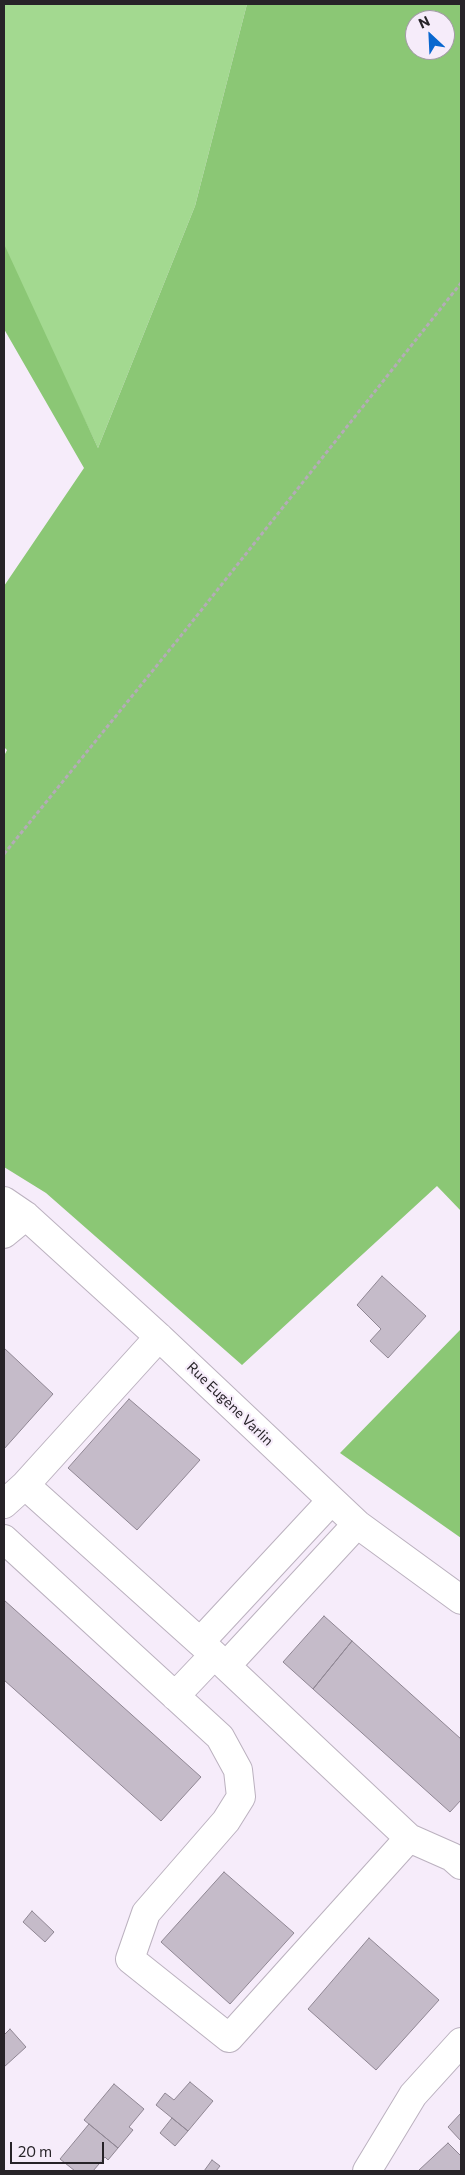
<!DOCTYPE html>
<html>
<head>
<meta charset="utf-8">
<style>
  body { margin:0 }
  #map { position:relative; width:465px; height:2175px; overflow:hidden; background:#f6ecfa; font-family:Commissioner,sans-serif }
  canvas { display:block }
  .frame { position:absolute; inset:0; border:5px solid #272328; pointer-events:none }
  .north { position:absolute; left:405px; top:10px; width:50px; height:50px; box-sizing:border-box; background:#f6ecfa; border:1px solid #a39ca6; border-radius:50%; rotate:335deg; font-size:14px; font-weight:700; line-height:20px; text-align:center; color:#272328 }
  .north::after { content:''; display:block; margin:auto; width:18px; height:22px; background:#0967cf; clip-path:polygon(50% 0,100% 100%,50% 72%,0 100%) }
  .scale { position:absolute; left:10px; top:2142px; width:94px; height:22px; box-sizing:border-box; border:2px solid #272328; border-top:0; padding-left:6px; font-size:15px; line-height:18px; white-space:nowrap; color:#272328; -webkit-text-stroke:4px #f6ecfa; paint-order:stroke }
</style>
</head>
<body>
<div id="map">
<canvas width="465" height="2175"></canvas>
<div class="frame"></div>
<div class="north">N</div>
<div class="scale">20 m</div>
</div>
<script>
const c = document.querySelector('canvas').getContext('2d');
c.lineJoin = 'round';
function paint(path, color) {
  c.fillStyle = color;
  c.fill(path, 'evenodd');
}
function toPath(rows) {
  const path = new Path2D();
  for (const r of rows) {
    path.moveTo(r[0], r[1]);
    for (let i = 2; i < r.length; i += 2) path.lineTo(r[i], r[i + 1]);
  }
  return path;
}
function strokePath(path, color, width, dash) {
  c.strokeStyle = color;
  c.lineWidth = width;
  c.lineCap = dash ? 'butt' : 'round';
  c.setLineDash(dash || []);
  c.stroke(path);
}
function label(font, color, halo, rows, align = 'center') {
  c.font = font + ' Commissioner,sans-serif';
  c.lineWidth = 4.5;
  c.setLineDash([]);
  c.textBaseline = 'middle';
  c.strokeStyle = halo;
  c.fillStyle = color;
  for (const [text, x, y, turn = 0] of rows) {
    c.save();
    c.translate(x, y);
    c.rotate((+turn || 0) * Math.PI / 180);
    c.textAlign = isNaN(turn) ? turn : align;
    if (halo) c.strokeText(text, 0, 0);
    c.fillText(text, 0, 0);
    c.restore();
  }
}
const green = toPath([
  [4,4,247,4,195,206,98,448,4,251]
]);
const forest = toPath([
  [247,4,461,4,461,1211,437,1186,242,1365,46,1193,4,1167,4,756,7,750,4,747,4,586,84,468,4,329,4,244,98,448,195,206],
  [415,20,445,20,445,50,415,50],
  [461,1329,461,1538,340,1453]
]);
const building = toPath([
  [382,1276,426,1316,388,1358,370,1341,381,1329,357,1305,382,1276],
  [4,1348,53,1394,4,1449,4,1348],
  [129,1399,200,1460,137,1530,68,1468,129,1399],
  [4,1600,201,1777,161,1821,4,1680,4,1600],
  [324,1616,352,1641,313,1689,283,1662,324,1616],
  [352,1641,461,1739,461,1800,450,1812,313,1689,352,1641],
  [224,1872,294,1933,230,2004,161,1942,224,1872],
  [32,1911,54,1932,45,1942,23,1922,32,1911],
  [369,1938,439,2000,376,2070,308,2009,369,1938],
  [10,2029,26,2047,4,2067,4,2035,10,2029],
  [190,2082,213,2101,188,2131,156,2105,165,2093,174,2100,190,2082],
  [114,2084,144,2109,129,2127,133,2130,118,2148,84,2120,114,2084],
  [461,2113,461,2141,448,2127,461,2113],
  [172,2118,188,2131,175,2146,160,2133,172,2118],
  [89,2124,118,2148,108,2160,105,2157,93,2171,75,2171,60,2159,89,2124],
  [448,2143,461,2156,461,2171,418,2171,448,2143],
  [212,2160,220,2166,216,2171,204,2171,212,2160]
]);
const path = toPath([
  [4,854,180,637,461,283]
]);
const minor = toPath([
  [4,1201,26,1216,159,1337,357,1524,461,1600],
  [4,1234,26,1216],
  [25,1485,200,1642],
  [331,1501,200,1642,226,1666,357,1524],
  [4,1504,25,1485,159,1337],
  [4,1539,220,1737,238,1770,241,1797,226,1821,146,1913,130,1959,229,2038,409,1838,226,1666],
  [175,1696,214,1655],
  [409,1838,452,1857,461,1865],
  [367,2171,413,2095,461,2042]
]);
const streetNames = [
  ["Rue Eugène Varlin",230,1404,44]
];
paint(green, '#a3d990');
paint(forest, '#8bc775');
paint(building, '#c5bbc9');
strokePath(building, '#8f8693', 1);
strokePath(minor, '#bbb1bf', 30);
strokePath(path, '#b4acb7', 3, [4, 2.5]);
strokePath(minor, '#fff', 28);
label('14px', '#272328', '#f6ecfa', streetNames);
</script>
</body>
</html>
